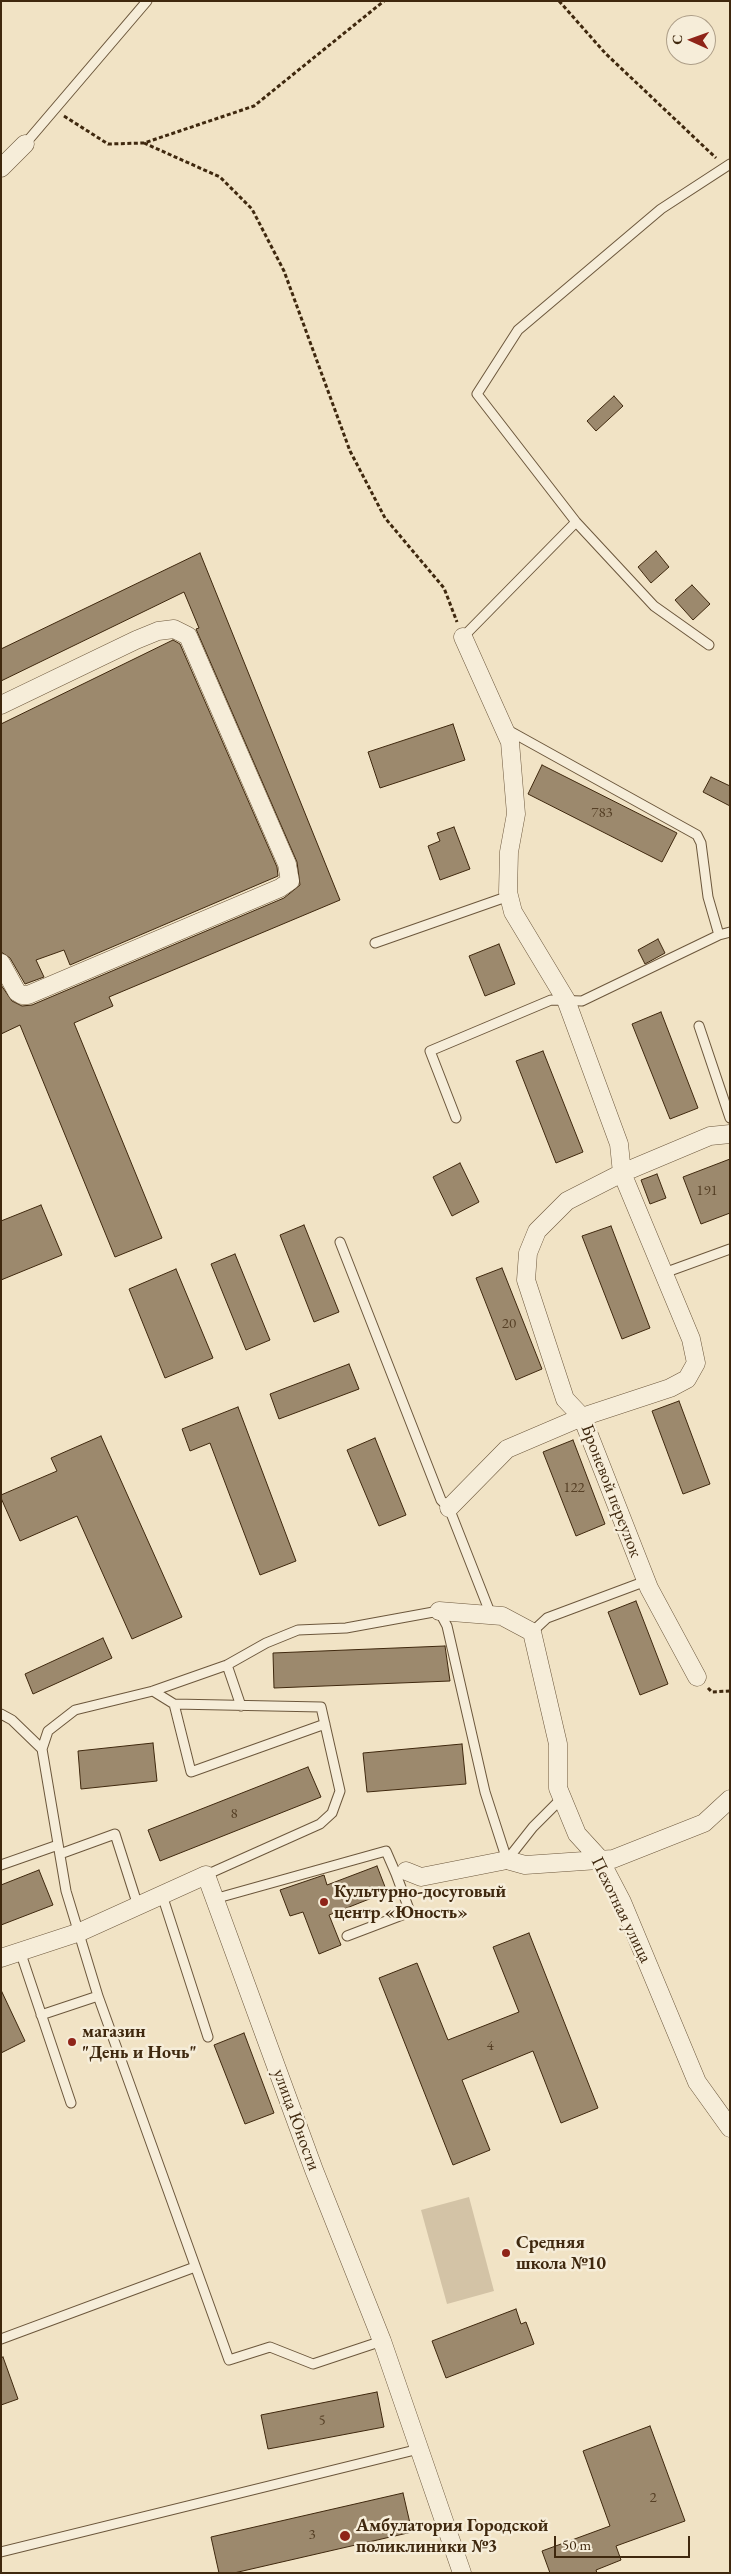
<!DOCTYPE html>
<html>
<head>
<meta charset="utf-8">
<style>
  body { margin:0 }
  #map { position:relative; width:731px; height:2574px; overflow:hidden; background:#f1e3c5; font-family:"EB Garamond",serif }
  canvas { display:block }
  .frame { position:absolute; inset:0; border:2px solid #3f280e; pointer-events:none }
  .north { position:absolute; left:666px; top:15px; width:50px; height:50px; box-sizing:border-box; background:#f6edd9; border:1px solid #ad9e88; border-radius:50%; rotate:272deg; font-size:14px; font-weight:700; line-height:20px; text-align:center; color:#3f280e }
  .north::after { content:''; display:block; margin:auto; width:18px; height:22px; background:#8f2418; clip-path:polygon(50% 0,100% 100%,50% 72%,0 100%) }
  .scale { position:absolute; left:554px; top:2536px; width:136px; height:22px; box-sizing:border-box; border:2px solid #3f280e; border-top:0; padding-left:6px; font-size:15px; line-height:18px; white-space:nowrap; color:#3f280e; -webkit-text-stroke:4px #f6edd9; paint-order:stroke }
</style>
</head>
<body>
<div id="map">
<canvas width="731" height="2574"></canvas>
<div class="frame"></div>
<div class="north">С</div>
<div class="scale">50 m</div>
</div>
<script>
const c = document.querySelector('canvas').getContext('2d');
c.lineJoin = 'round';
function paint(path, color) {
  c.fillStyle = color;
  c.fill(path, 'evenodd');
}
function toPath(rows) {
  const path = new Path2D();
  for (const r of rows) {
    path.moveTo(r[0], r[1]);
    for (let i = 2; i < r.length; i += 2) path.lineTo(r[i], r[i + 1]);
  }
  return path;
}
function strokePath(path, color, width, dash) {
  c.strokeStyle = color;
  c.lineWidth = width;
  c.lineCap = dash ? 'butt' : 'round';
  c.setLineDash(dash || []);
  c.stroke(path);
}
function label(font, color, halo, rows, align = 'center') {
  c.font = font + ' "EB Garamond",serif';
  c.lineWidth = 5;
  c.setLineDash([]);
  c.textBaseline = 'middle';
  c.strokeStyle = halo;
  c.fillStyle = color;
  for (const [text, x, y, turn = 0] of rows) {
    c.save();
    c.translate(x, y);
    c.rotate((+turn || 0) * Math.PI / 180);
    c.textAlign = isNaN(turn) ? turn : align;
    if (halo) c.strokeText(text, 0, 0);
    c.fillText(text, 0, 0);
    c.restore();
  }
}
const green = toPath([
  [469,2197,494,2291,447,2304,421,2210]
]);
const building = toPath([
  [614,396,623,406,596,431,587,421,614,396],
  [656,551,669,567,651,583,638,567,656,551],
  [200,553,340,900,109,997,113,1006,74,1023,162,1238,115,1257,20,1025,1,1034,1,985,12,1001,22,1006,32,1005,284,898,300,885,297,862,196,629,199,628,184,592,1,681,1,649,200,553],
  [692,585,710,604,693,620,675,600,692,585],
  [173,640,180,644,277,867,278,876,70,965,64,950,36,960,44,977,25,984,10,958,1,952,1,724,173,640],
  [453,724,465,760,380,788,368,752,453,724],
  [542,765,677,833,662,862,528,794,542,765],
  [711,777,730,786,730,806,703,792,711,777],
  [454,827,470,869,440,880,428,846,440,841,437,833,454,827],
  [658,939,665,953,645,964,638,950,658,939],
  [499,944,515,984,485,996,469,956,499,944],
  [661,1012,698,1108,670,1119,632,1024,661,1012],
  [543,1051,583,1152,556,1163,516,1061,543,1051],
  [730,1159,730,1213,701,1224,683,1177,730,1159],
  [460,1163,479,1202,452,1216,433,1177,460,1163],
  [657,1174,666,1198,650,1204,641,1180,657,1174],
  [41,1205,62,1255,1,1280,1,1221,41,1205],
  [304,1225,339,1312,314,1322,280,1235,304,1225],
  [611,1226,650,1328,622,1339,582,1236,611,1226],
  [235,1254,270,1340,246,1350,211,1264,235,1254],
  [502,1268,542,1369,516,1380,476,1278,502,1268],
  [176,1269,213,1358,165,1378,129,1289,176,1269],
  [349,1364,359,1389,279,1419,270,1394,349,1364],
  [679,1401,710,1484,683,1494,652,1411,679,1401],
  [238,1407,296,1561,260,1575,210,1443,190,1451,182,1429,238,1407],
  [101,1436,182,1617,132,1639,77,1516,20,1541,1,1498,1,1495,57,1471,51,1458,101,1436],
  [375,1438,406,1515,379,1526,347,1450,375,1438],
  [573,1440,605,1524,576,1536,543,1452,573,1440],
  [636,1601,668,1684,640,1695,608,1612,636,1601],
  [103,1638,112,1658,33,1694,25,1674,103,1638],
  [445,1646,450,1681,274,1688,273,1653,445,1646],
  [153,1743,157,1781,81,1789,78,1751,153,1743],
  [462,1744,466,1784,367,1792,363,1753,462,1744],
  [308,1767,321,1797,160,1861,148,1830,308,1767],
  [377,1866,387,1892,329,1915,341,1945,319,1954,303,1912,290,1916,280,1890,324,1875,327,1885,377,1866],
  [39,1870,53,1905,1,1925,1,1885,39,1870],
  [529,1933,598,2108,561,2123,533,2051,462,2080,490,2150,453,2165,379,1978,417,1963,448,2040,519,2012,493,1947,529,1933],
  [1,1990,25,2041,1,2053,1,1990],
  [244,2033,274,2113,245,2124,214,2045,244,2033],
  [516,2309,521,2324,526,2322,534,2344,446,2378,432,2341,516,2309],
  [3,2357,18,2399,1,2405,1,2358,3,2357],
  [377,2392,384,2427,268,2449,261,2415,377,2392],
  [650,2426,685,2521,616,2546,621,2560,596,2570,597,2573,550,2573,542,2551,610,2526,583,2451,650,2426],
  [403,2493,412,2532,234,2573,219,2573,211,2537,403,2493]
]);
const path = toPath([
  [559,1,606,54,716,158],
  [64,116,108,144,144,143,254,106,384,1],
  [144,143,220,177,252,209,284,271,350,451,385,518,444,588,457,622],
  [708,1688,712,1692,730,1691]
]);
const lane = toPath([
  [25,144,147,1],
  [463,637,576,522],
  [709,645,654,606,576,522,477,394,518,330,661,209,730,164],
  [506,729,697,835,701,843,708,897,719,935,730,932],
  [375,943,509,896],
  [699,1026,730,1118],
  [456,1118,430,1051,551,1000,582,1001,719,935],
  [340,1242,441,1500,449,1508,491,1615],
  [664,1273,730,1249],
  [532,1632,547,1618,646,1581],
  [227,1665,241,1706],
  [153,1691,174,1704,321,1707,340,1791,332,1813,320,1824,206,1875],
  [174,1704,191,1772,325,1724],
  [1,1714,12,1720,42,1749,66,1891,98,1996,229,2360,270,2347,313,2364,382,2341],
  [42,1749,48,1731,75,1710,153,1691,227,1665,266,1643,298,1630,346,1628,439,1611,447,1626,485,1792,507,1860],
  [60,1854,115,1834,138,1906],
  [507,1860,533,1827,562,1798],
  [1,1865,58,1845],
  [162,1895,208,2037],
  [214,1899,386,1851,396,1874,406,1871],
  [347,1936,410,1912,396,1874],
  [20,1951,71,2103],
  [41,2015,98,1996],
  [1,2339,195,2267],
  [1,2552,419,2449]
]);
const street = toPath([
  [1,168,25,144],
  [1,705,136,640,158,631,174,629,188,636,287,864,290,881,280,888,28,995,22,995,17,992,1,963],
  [449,1508,507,1449,582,1417,670,1388,687,1379,696,1363,691,1339,622,1173,619,1144,566,1000,513,912,508,892,509,852,516,814,510,742,463,637],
  [439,1611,502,1616,532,1632,558,1744,558,1788,577,1834,599,1858,622,1902,697,2082,730,2128],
  [697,1677,649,1588,582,1417,565,1399,526,1280,528,1253,537,1231,567,1201,622,1173,710,1136,730,1134],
  [406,1871,421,1877,507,1860,525,1865,613,1859,704,1823,730,1799],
  [1,1958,80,1932,206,1875,314,2170,382,2341,462,2573]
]);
const markers = [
  [324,1902,5,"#8f2418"],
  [72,2042,5,"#8f2418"],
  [506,2253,5,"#8f2418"],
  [345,2536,6,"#8f2418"]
];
const numberNames = [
  ["783",602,813],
  ["191",707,1191],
  ["20",509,1324],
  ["122",574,1488],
  ["8",234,1814],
  ["4",490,2046],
  ["5",322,2421],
  ["2",653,2498],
  ["3",312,2535]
];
const streetNames = [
  ["Броневой переулок",611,1491,69],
  ["Пехотная улица",621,1910,64],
  ["улица Юности",296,2120,70]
];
const poiNames = [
  ["Культурно-досуговый",334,1892],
  ["центр «Юность»",334,1913],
  ["магазин",82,2032],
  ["\"День и Ночь\"",82,2053],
  ["Средняя",516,2243],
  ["школа №10",516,2264],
  ["Амбулатория Городской",356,2526],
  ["поликлиники №3",356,2547]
];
paint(green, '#d3c3a6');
paint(building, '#9c896d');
strokePath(building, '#3f280e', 1);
strokePath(lane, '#6c573c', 11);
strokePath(street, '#6c573c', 19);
strokePath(path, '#3f280e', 3, [4, 2.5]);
strokePath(lane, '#f6edd9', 9);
strokePath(street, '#f6edd9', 18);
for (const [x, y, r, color] of markers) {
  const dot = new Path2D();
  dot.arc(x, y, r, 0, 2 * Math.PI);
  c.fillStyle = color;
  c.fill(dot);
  strokePath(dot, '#f6edd9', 2);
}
label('15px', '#564026', null, numberNames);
label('18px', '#3f280e', '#f6edd9', streetNames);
label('bold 18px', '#3f280e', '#f6edd9', poiNames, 'left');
</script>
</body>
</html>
